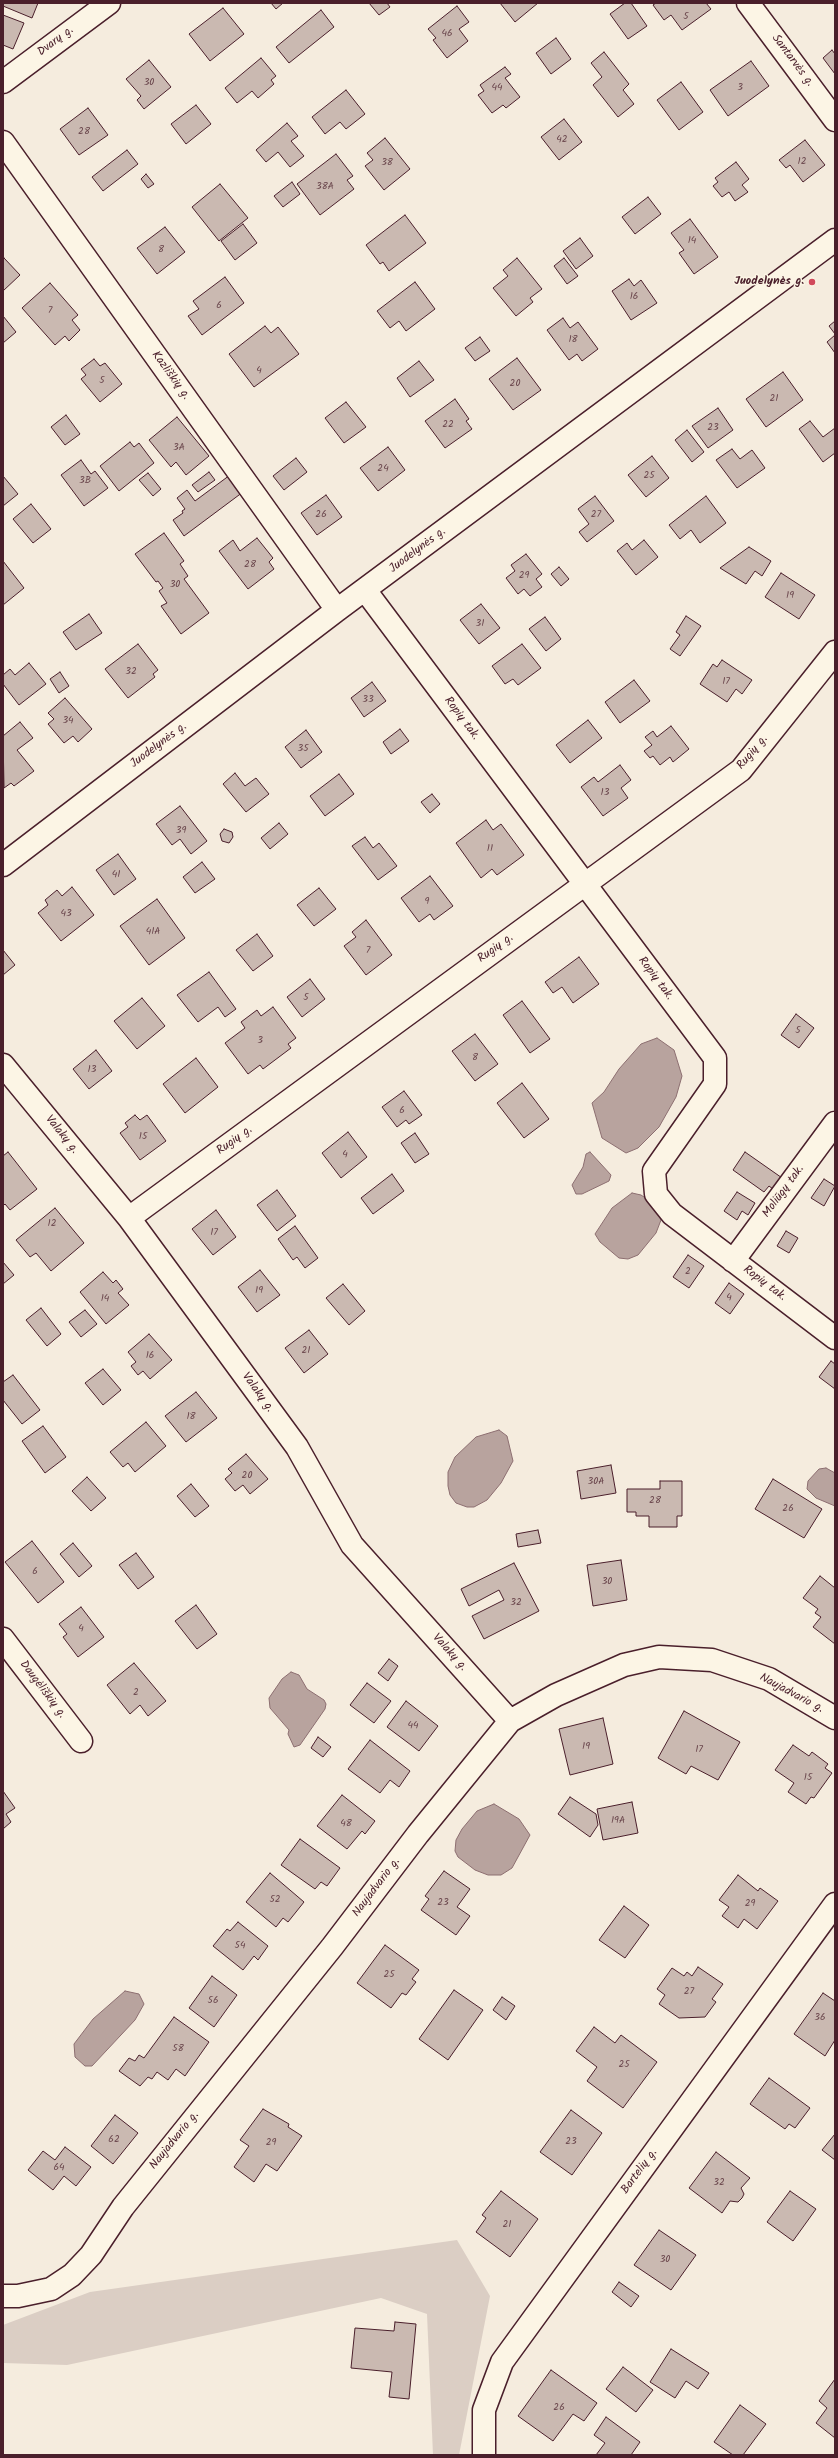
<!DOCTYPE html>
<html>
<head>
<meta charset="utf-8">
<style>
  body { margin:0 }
  #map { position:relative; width:838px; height:2458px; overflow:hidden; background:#f5ecde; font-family:Kalam,sans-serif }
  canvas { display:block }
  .frame { position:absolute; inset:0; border:4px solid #4a1f2b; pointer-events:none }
</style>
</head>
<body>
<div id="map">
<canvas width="838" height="2458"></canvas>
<div class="frame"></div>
</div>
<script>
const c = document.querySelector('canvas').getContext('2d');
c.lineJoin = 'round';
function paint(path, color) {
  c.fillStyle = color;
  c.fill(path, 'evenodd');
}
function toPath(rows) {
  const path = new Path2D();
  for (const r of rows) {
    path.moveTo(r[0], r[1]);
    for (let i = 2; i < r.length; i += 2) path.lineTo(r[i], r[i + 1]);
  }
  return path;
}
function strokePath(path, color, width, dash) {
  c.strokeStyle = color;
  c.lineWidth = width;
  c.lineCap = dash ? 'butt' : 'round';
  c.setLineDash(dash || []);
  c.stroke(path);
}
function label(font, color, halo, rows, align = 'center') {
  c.font = font + ' Kalam,sans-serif';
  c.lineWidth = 3;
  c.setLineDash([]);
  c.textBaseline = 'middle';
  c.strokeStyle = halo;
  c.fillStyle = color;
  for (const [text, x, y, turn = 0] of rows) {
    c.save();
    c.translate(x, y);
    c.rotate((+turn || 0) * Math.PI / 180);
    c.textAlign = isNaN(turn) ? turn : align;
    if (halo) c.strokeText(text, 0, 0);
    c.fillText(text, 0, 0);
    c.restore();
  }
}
const green = toPath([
  [457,2240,490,2296,459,2455,433,2455,427,2314,381,2298,67,2365,3,2363,3,2325,90,2292]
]);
const water = toPath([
  [657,1038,674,1050,682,1076,676,1097,659,1127,638,1148,626,1153,602,1138,592,1103,604,1092,619,1069,641,1044,657,1038],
  [590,1152,611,1175,609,1181,582,1194,576,1194,572,1185,583,1167,586,1154,590,1152],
  [632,1193,641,1195,650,1201,656,1208,661,1220,656,1233,638,1255,628,1259,619,1258,600,1242,595,1234,612,1208,632,1193],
  [499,1430,507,1436,513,1461,501,1483,487,1500,474,1507,467,1507,456,1503,450,1495,448,1486,448,1472,455,1457,476,1437,499,1430],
  [826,1468,835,1473,835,1506,816,1498,807,1489,808,1481,819,1469,826,1468],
  [291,1672,299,1675,307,1689,324,1700,326,1704,325,1709,300,1745,294,1747,288,1734,289,1730,270,1708,269,1698,282,1679,291,1672],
  [494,1804,519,1819,530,1835,512,1868,501,1875,488,1875,475,1870,458,1857,455,1851,456,1840,462,1829,477,1811,494,1804],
  [125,1991,139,1994,144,2004,135,2020,92,2066,85,2066,75,2057,74,2044,93,2019,125,1991]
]);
const building = toPath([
  [3,3,38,3,32,18,3,6,3,3],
  [271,3,283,3,276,9,271,3],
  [369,3,387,3,390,7,379,15,369,3],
  [500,3,538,3,515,22,500,3],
  [625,3,631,3,647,26,628,39,610,14,625,3],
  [656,3,706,3,711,9,682,30,671,15,664,20,653,5,656,3],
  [457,6,469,22,459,29,468,41,447,58,433,40,436,38,428,29,457,6],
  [223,8,244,34,210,61,189,34,223,8],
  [321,10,334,27,289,63,276,47,321,10],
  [3,15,24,23,13,49,3,45,3,15],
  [556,38,571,59,551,74,536,53,556,38],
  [832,50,835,54,835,74,823,58,832,50],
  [604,52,629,84,623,90,634,104,618,117,593,85,602,77,591,63,604,52],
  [261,58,276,76,271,80,274,84,258,98,252,91,237,103,225,88,261,58],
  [149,60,171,87,144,109,137,100,141,96,126,79,149,60],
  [751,61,769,86,728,116,710,90,751,61],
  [505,67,511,74,505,78,520,97,506,108,503,105,492,113,478,95,484,91,480,85,505,67],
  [681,82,703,112,679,130,657,100,681,82],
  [346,90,365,114,346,129,340,122,325,134,312,117,346,90],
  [196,105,211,124,186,144,171,124,196,105],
  [88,108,108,135,79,155,60,129,88,108],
  [564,119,582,142,559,160,541,137,564,119],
  [287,123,298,136,291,141,304,156,290,167,278,152,266,162,256,150,287,123],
  [385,138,410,169,384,190,365,166,373,160,367,153,385,138],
  [805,140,825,165,803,182,790,165,786,168,779,160,805,140],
  [127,150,138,164,103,191,92,177,127,150],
  [336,154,353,176,347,180,354,189,320,215,297,184,336,154],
  [736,162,749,179,742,185,748,192,735,201,729,192,722,197,713,186,718,182,715,178,736,162],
  [146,174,154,184,148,188,141,179,146,174],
  [292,182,300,194,283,207,274,196,292,182],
  [220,184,248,218,219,241,192,207,220,184],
  [648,197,661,214,635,234,622,217,648,197],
  [405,215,426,243,389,271,383,262,380,264,366,245,405,215],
  [690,219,718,257,694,274,679,253,684,250,671,233,690,219],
  [243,224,257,243,235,260,221,241,243,224],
  [165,227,185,252,157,274,137,248,165,227],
  [580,238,593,256,576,269,563,251,580,238],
  [4,258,20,275,3,291,3,259,4,258],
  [517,258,542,289,530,298,533,302,516,316,493,288,508,276,503,270,517,258],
  [564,258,578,276,567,284,554,266,564,258],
  [225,277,244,303,202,335,188,316,199,309,193,301,225,277],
  [629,279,634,286,641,280,657,303,631,320,612,291,629,279],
  [415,282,435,309,406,331,399,321,390,328,377,311,415,282],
  [50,283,78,315,72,320,80,330,69,341,65,336,55,345,22,308,50,283],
  [3,316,16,332,3,343,3,316],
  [563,318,570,328,578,322,598,349,582,361,577,354,569,360,547,330,563,318],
  [835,321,835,334,829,326,835,321],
  [265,326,271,333,278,327,299,354,254,387,229,354,265,326],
  [835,335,835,353,827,342,835,335],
  [480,337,490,351,475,361,465,348,480,337],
  [517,358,541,390,513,410,489,379,517,358],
  [94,359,100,366,105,363,122,384,100,402,81,379,86,375,81,369,94,359],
  [419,361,434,380,410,397,397,378,419,361],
  [783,372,803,400,766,427,746,399,783,372],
  [455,399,469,419,466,421,472,429,445,448,425,421,455,399],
  [346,402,366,427,344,443,325,418,346,402],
  [718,408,733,430,708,448,692,426,718,408],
  [66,415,80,434,65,445,51,427,66,415],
  [177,417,209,456,186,475,176,462,171,467,149,440,177,417],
  [810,421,823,437,835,428,835,453,823,462,799,429,810,421],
  [687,430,704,452,692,462,675,440,687,430],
  [130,442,134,447,139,443,154,463,119,491,100,466,130,442],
  [388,447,405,470,378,491,360,468,388,447],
  [732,449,740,459,752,450,765,468,737,488,716,460,732,449],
  [652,456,669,478,646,497,628,475,652,456],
  [296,458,307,472,284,490,273,476,296,458],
  [81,460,91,474,95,471,108,488,84,506,61,475,81,460],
  [209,472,215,480,198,492,192,485,209,472],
  [148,473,161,489,153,496,139,480,148,473],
  [230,475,243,492,184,536,173,520,183,513,182,511,185,509,177,498,187,490,195,501,230,475],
  [3,476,18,494,3,506,3,476],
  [326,495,342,517,317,535,301,513,326,495],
  [595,496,614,521,587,542,579,532,589,524,578,509,595,496],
  [706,496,726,523,700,543,691,530,680,539,669,525,706,496],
  [31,504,51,529,33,543,13,519,31,504],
  [164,533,184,561,180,564,188,576,184,579,209,613,181,634,161,606,167,603,159,591,163,588,158,581,156,582,135,554,164,533],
  [257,538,273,558,269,562,274,569,248,589,219,551,233,540,240,551,257,538],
  [644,540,658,557,636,575,617,551,627,543,632,550,644,540],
  [749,547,771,561,762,576,755,571,746,584,720,568,749,547],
  [526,554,542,574,536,579,542,587,530,596,524,589,518,594,506,578,515,571,511,565,526,554],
  [3,561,24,588,3,605,3,561],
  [559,567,569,579,561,586,551,574,559,567],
  [781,573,815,595,799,619,765,597,781,573],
  [481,604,500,628,479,644,460,620,481,604],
  [89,614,102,633,76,650,63,632,89,614],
  [686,616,701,626,680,656,670,649,680,635,676,632,686,616],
  [545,617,561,639,546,651,529,629,545,617],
  [138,644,158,670,153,674,155,677,128,698,105,669,138,644],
  [522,644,541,668,518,685,513,679,505,684,492,666,522,644],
  [722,660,752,680,742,694,736,689,727,702,700,684,713,664,717,667,722,660],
  [29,663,46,684,19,705,3,684,3,675,10,669,15,675,29,663],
  [60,672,69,686,59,693,50,679,60,672],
  [634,680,650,701,620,723,605,702,634,680],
  [372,682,386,701,364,717,351,698,372,682],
  [65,698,92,729,78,742,73,736,64,743,48,724,54,719,48,713,65,698],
  [588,720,602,738,570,763,556,745,588,720],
  [20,722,33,738,17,750,34,771,14,786,11,783,4,788,3,736,20,722],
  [671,726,689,749,673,762,670,757,660,765,653,756,650,758,644,751,652,745,645,737,653,731,657,737,671,726],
  [400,729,409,741,391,754,383,742,400,729],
  [306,730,322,752,301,768,285,747,306,730],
  [620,765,631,780,621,788,628,798,603,816,581,787,594,777,598,782,620,765],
  [235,773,245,786,256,778,269,794,246,812,223,784,235,773],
  [339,774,354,794,325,816,310,796,339,774],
  [432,794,440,804,430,813,421,802,432,794],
  [180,806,207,841,191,854,180,839,172,845,156,824,180,806],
  [486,820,493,830,501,824,524,855,497,875,492,869,481,878,456,843,486,820],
  [279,823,288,834,270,849,261,838,279,823],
  [224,829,232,832,233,837,229,843,222,841,220,834,224,829],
  [365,837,373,848,379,843,397,866,378,880,352,846,365,837],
  [118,854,136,879,114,895,96,870,118,854],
  [202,862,215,879,195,893,183,877,202,862],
  [430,876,453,906,434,920,430,914,419,922,401,898,430,876],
  [72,887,94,915,61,941,38,913,48,905,45,900,57,890,62,896,72,887],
  [319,888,336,909,314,926,297,905,319,888],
  [157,899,185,938,149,965,120,926,157,899],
  [366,920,392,955,366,975,344,946,356,937,352,932,366,920],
  [257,934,273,956,253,971,236,950,257,934],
  [3,950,15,965,3,975,3,950],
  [579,957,599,984,573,1003,562,987,553,993,545,982,579,957],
  [209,972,236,1009,225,1017,218,1007,198,1022,177,995,209,972],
  [310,979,325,999,302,1017,287,997,310,979],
  [142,998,165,1026,137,1049,114,1021,142,998],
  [522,1001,550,1039,530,1053,503,1015,522,1001],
  [273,1007,296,1038,288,1044,291,1048,263,1069,260,1065,248,1074,225,1043,245,1028,241,1022,257,1010,261,1016,273,1007],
  [796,1014,814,1028,799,1048,781,1035,796,1014],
  [475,1034,498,1064,475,1081,452,1051,475,1034],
  [96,1050,112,1071,89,1089,73,1069,96,1050],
  [196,1058,218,1087,185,1113,163,1084,196,1058],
  [522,1083,549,1119,524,1138,497,1103,522,1083],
  [404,1091,422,1115,409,1124,406,1120,397,1127,382,1107,404,1091],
  [135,1115,140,1120,147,1115,166,1141,140,1160,120,1133,128,1127,125,1123,135,1115],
  [348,1132,367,1157,341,1178,322,1153,348,1132],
  [415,1133,429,1154,415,1163,401,1143,415,1133],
  [8,1152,37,1189,10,1210,5,1204,3,1206,3,1156,8,1152],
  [745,1152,785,1180,777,1192,769,1186,764,1192,733,1170,745,1152],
  [392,1174,404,1191,373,1214,361,1198,392,1174],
  [824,1179,835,1186,824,1206,811,1198,824,1179],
  [277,1190,296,1216,277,1231,257,1205,277,1190],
  [737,1192,755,1203,748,1215,742,1211,737,1220,724,1211,737,1192],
  [55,1208,84,1243,51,1271,36,1253,30,1257,16,1240,55,1208],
  [216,1210,236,1237,213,1255,192,1229,216,1210],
  [295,1226,318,1258,305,1268,297,1257,293,1260,278,1239,295,1226],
  [786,1231,798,1238,789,1253,777,1246,786,1231],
  [688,1255,704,1266,689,1288,673,1277,688,1255],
  [3,1262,14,1275,3,1284,3,1262],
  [260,1270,280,1295,257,1312,238,1287,260,1270],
  [103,1272,113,1283,116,1280,123,1289,118,1293,129,1305,106,1324,80,1292,103,1272],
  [729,1283,744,1294,730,1314,715,1303,729,1283],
  [343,1284,365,1311,349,1325,326,1298,343,1284],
  [41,1308,61,1334,47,1346,26,1320,41,1308],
  [85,1310,97,1324,81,1337,69,1322,85,1310],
  [309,1330,328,1354,304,1373,285,1348,309,1330],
  [149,1334,172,1360,150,1379,143,1371,138,1375,131,1366,136,1362,128,1352,149,1334],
  [831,1361,835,1364,835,1389,819,1377,831,1361],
  [103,1369,121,1390,103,1405,85,1383,103,1369],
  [13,1375,40,1410,22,1424,3,1400,3,1382,13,1375],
  [196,1392,217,1418,186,1442,165,1416,196,1392],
  [146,1422,166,1446,135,1472,128,1463,123,1467,110,1452,146,1422],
  [43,1426,66,1457,45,1473,22,1441,43,1426],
  [246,1454,268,1479,250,1494,243,1485,235,1491,225,1479,232,1473,228,1469,246,1454],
  [611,1465,616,1493,581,1499,577,1471,611,1465],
  [87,1477,106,1498,91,1511,72,1491,87,1477],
  [773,1479,822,1509,804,1538,755,1509,773,1479],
  [660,1481,682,1481,682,1516,677,1516,677,1527,649,1527,649,1516,636,1516,636,1512,627,1512,627,1489,660,1489,660,1481],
  [191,1484,209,1506,195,1517,177,1496,191,1484],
  [538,1530,541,1543,518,1547,516,1534,538,1530],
  [32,1541,64,1582,38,1603,5,1562,32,1541],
  [73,1543,92,1566,79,1577,60,1554,73,1543],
  [136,1553,154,1577,138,1589,119,1565,136,1553],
  [621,1560,627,1600,593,1606,587,1565,621,1560],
  [514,1563,539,1611,484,1639,472,1616,504,1600,499,1590,469,1606,461,1589,514,1563],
  [820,1576,835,1588,835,1644,813,1627,821,1617,815,1613,818,1609,803,1598,820,1576],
  [196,1605,217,1634,197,1649,175,1621,196,1605],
  [81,1607,104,1637,78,1657,63,1637,67,1634,59,1624,81,1607],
  [389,1659,398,1666,388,1681,378,1673,389,1659],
  [134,1663,166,1701,148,1716,140,1705,130,1714,107,1685,134,1663],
  [367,1683,391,1701,374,1723,350,1705,367,1683],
  [406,1701,438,1726,419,1751,387,1727,406,1701],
  [684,1711,740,1742,718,1780,691,1766,686,1774,658,1758,684,1711],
  [603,1718,613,1764,570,1775,559,1729,603,1718],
  [318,1737,331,1747,323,1757,311,1748,318,1737],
  [370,1740,410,1771,399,1787,390,1780,380,1793,348,1769,370,1740],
  [793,1745,809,1756,812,1752,828,1764,825,1768,832,1773,814,1798,811,1797,806,1804,788,1792,794,1783,775,1770,793,1745],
  [3,1791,15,1808,6,1814,11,1822,3,1829,3,1791],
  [342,1795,375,1821,365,1834,362,1831,347,1849,317,1826,342,1795],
  [570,1797,596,1814,598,1825,590,1837,558,1814,570,1797],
  [632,1802,638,1833,603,1840,597,1809,632,1802],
  [300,1839,340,1868,327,1886,321,1882,315,1889,281,1865,300,1839],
  [444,1871,470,1889,457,1907,470,1916,456,1935,421,1910,429,1899,425,1896,444,1871],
  [270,1873,304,1902,288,1922,283,1918,276,1927,246,1902,270,1873],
  [738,1875,758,1891,760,1888,778,1901,757,1929,744,1919,738,1928,722,1916,729,1907,719,1900,738,1875],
  [624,1906,649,1925,625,1958,599,1940,624,1906],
  [238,1922,268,1946,258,1960,254,1956,243,1970,213,1946,227,1929,230,1931,238,1922],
  [385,1945,419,1970,412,1979,416,1982,406,1995,402,1993,391,2008,357,1983,385,1945],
  [698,1967,723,1984,712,1999,716,2002,705,2017,679,2018,659,2004,665,1995,657,1989,672,1968,684,1976,687,1972,692,1976,698,1967],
  [212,1976,237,1995,214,2027,189,2008,212,1976],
  [454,1990,483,2010,448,2060,419,2039,454,1990],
  [823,1993,835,2001,835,2040,825,2056,794,2034,823,1993],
  [502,1997,515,2006,506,2020,493,2010,502,1997],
  [174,2017,209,2042,185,2076,176,2069,168,2080,157,2072,152,2079,148,2077,140,2086,119,2071,129,2058,135,2061,139,2055,144,2058,174,2017],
  [594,2027,615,2043,621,2035,657,2062,623,2108,587,2081,597,2067,576,2051,594,2027],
  [769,2078,810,2108,795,2128,789,2124,785,2129,750,2104,769,2078],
  [263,2109,289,2124,288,2127,302,2136,277,2171,266,2164,254,2182,234,2167,249,2146,240,2140,263,2109],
  [571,2110,602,2133,572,2175,540,2152,571,2110],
  [115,2115,138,2133,113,2164,91,2146,115,2115],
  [835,2134,835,2160,822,2150,835,2134],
  [65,2147,91,2167,76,2186,64,2176,53,2190,28,2170,43,2151,55,2160,65,2147],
  [716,2152,750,2178,741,2188,744,2194,742,2198,738,2202,730,2201,722,2213,689,2188,716,2152],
  [501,2191,538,2219,510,2257,476,2232,486,2218,482,2215,501,2191],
  [790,2191,816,2209,793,2241,767,2222,790,2191],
  [659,2230,696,2255,671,2290,634,2265,659,2230],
  [619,2282,639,2296,631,2307,612,2292,619,2282],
  [395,2322,416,2324,409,2399,389,2397,392,2372,351,2368,355,2328,394,2331,395,2322],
  [671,2349,709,2373,698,2389,686,2381,675,2398,650,2382,671,2349],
  [623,2367,653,2390,636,2412,606,2389,623,2367],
  [551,2370,597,2403,584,2421,573,2414,553,2441,518,2416,551,2370],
  [835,2379,835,2438,816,2423,827,2408,819,2401,835,2379],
  [740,2405,766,2424,743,2455,733,2455,714,2442,740,2405],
  [606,2417,640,2442,631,2455,596,2455,605,2443,594,2435,606,2417]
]);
const minor = toPath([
  [748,3,835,120],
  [3,82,109,3],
  [3,142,337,610],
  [365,590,715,1058,715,1084,654,1171,656,1194,672,1214,835,1338],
  [3,865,337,610,835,240],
  [3,1065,129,1218,297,1447,352,1545,510,1721],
  [129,1218,741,770,835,652],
  [733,1261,835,1123],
  [3,1639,81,1741],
  [3,2296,18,2296,51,2289,72,2275,91,2255,123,2207,332,1947,418,1834,510,1721,556,1695,624,1665,659,1657,712,1660,769,1679,835,1718],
  [484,2455,484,2410,502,2362,835,1904]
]);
const markers = [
  [812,282,4,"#d1495b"]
];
const numberNames = [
  ["5",686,17],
  ["46",447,34],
  ["30",149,83],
  ["44",497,88],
  ["3",740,88],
  ["28",84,132],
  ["42",562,140],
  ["12",802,162],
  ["38",387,163],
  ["38A",325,187],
  ["14",692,241],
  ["8",161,250],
  ["16",634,297],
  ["6",219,306],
  ["7",50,311],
  ["18",573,340],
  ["4",259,371],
  ["5",102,381],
  ["20",515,384],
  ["21",774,399],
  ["22",448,425],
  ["23",713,428],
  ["3A",179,448],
  ["24",383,469],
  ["25",649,476],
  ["3B",85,481],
  ["26",321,515],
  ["27",596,515],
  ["28",250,565],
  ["29",524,576],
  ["30",175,585],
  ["19",790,596],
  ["31",480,624],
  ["32",131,672],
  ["17",726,682],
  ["33",368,700],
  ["34",68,721],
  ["35",303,749],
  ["13",605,793],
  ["39",181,831],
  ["11",490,849],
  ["41",116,875],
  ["9",427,902],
  ["43",66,914],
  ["41A",153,932],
  ["7",368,951],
  ["5",306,998],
  ["5",798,1031],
  ["3",260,1041],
  ["8",475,1058],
  ["13",92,1070],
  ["6",402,1111],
  ["15",143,1137],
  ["4",345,1155],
  ["12",52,1224],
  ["17",214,1233],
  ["2",688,1272],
  ["19",259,1291],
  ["4",729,1298],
  ["14",105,1299],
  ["21",306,1351],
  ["16",150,1356],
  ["18",191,1417],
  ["20",247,1476],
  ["30A",596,1482],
  ["28",655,1501],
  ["26",788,1509],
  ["6",35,1572],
  ["30",607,1582],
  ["32",516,1603],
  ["4",81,1629],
  ["2",136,1693],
  ["44",413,1726],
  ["19",586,1747],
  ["17",699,1750],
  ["15",808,1778],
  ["19A",618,1821],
  ["48",346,1824],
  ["52",275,1900],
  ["23",443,1903],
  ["29",750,1904],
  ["54",240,1946],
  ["25",389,1975],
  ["27",689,1992],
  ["56",213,2001],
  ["36",820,2018],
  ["58",178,2049],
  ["25",624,2065],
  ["62",114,2140],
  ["23",571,2142],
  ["29",271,2143],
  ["64",59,2168],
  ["32",719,2183],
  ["21",507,2225],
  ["30",665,2260],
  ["26",559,2408]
];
const streetNames = [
  ["Dvarų g.",56,42,-37],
  ["Santarvės g.",792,61,53],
  ["Kazliškių g.",170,376,54],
  ["Juodelynės g.",418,551,-37],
  ["Ropių tak.",461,719,53],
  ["Juodelynės g.",159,746,-37],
  ["Rugių g.",753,753,-50],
  ["Rugių g.",496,949,-36],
  ["Ropių tak.",655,979,53],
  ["Valakų g.",61,1135,51],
  ["Rugių g.",235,1141,-36],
  ["Moliūgų tak.",784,1192,-54],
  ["Ropių tak.",764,1284,37],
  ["Valakų g.",257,1393,54],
  ["Valakų g.",449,1653,48],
  ["Daugėliškių g.",42,1690,53],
  ["Naujadvario g.",791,1694,28],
  ["Naujadvario g.",377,1888,-53],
  ["Naujadvario g.",175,2141,-51],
  ["Bartelių g.",640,2172,-54]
];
const poiNames = [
  ["Juodelynės g.",804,282]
];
paint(green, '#dbcec4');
paint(water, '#b8a39e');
strokePath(water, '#8c6e70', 1);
paint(building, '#cab9b1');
strokePath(building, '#4a1f2b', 1);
strokePath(minor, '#4a1f2b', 25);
strokePath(minor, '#fcf5e5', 22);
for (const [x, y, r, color] of markers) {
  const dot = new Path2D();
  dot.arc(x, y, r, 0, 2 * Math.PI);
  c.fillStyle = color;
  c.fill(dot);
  strokePath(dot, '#fcf5e5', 1.5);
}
label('10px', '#6a464c', null, numberNames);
label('12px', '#4a1f2b', '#fcf5e5', streetNames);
label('bold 12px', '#4a1f2b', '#fcf5e5', poiNames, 'right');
</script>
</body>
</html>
